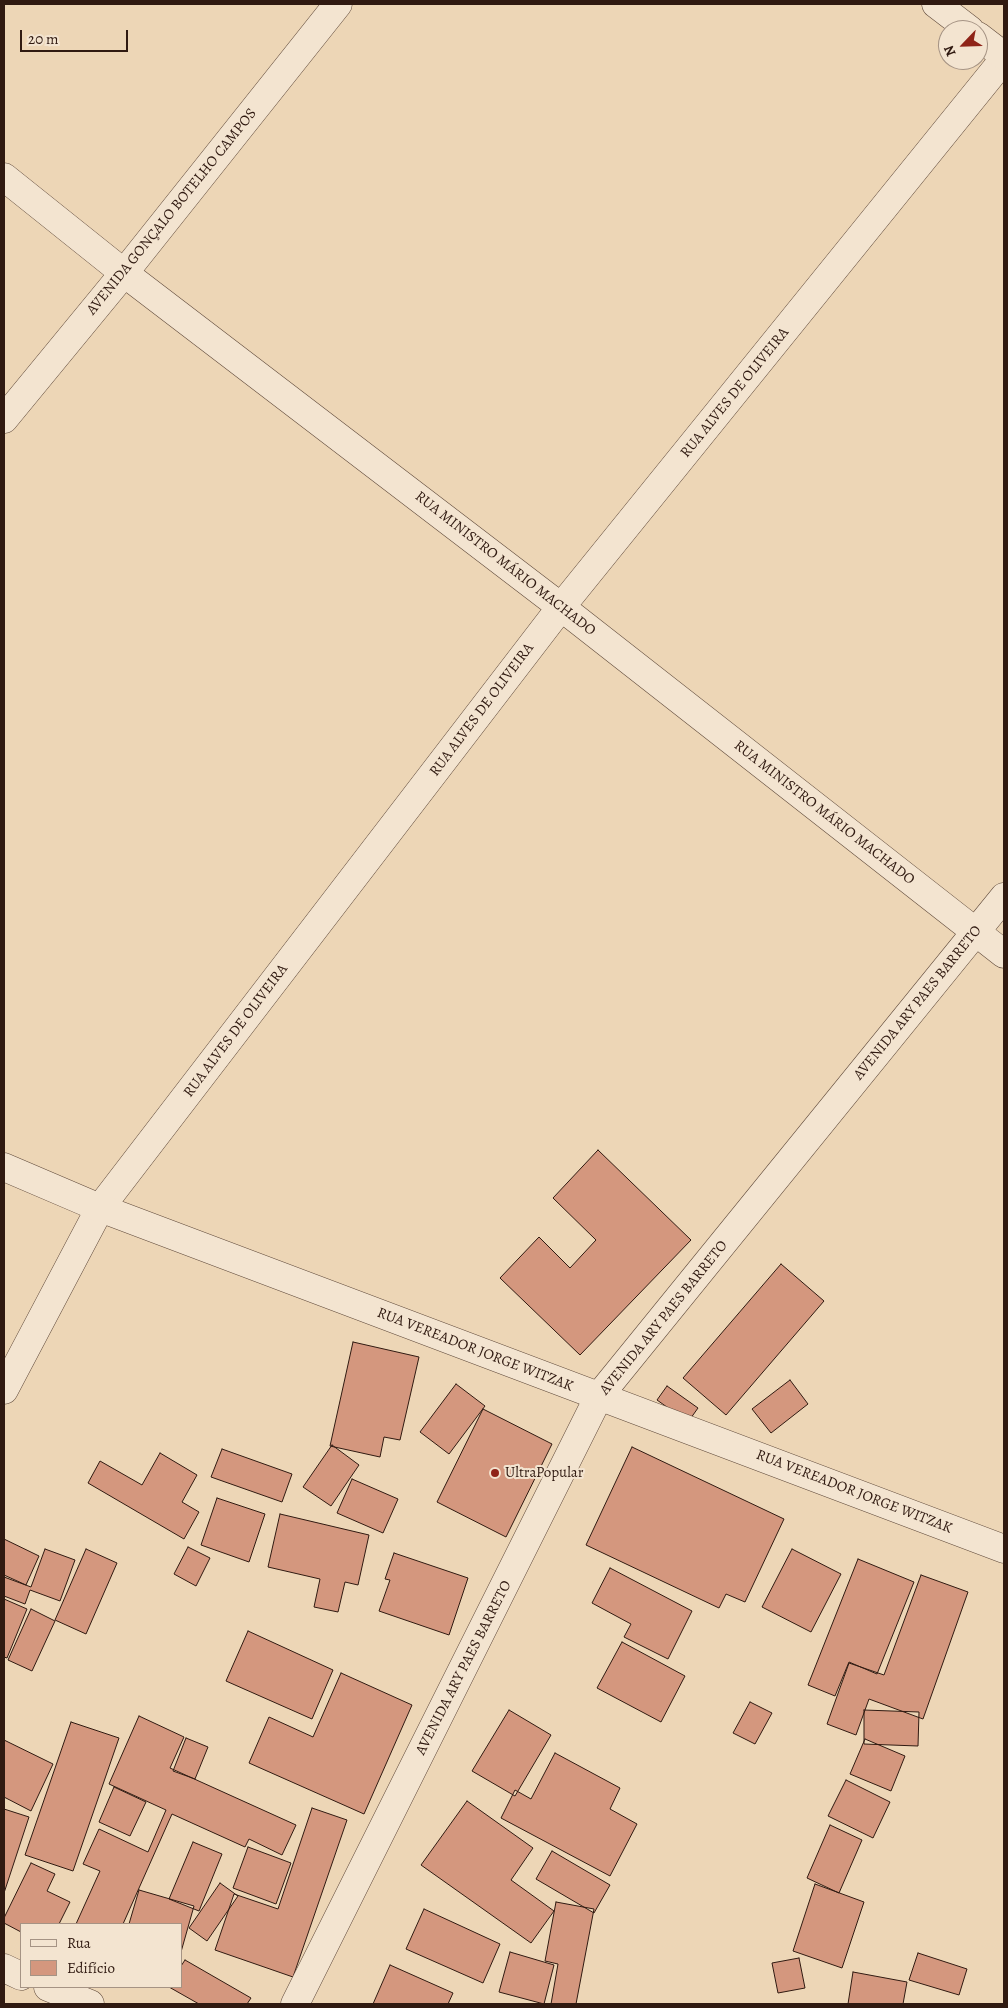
<!DOCTYPE html>
<html>
<head>
<meta charset="utf-8">
<style>
  body { margin:0 }
  #map { position:relative; width:1008px; height:2008px; overflow:hidden; background:#edd6b6; font-family:Alegreya,serif }
  canvas { display:block }
  .frame { position:absolute; inset:0; border:5px solid #301a11; pointer-events:none }
  .legend { position:absolute; left:20px; top:1923px; width:162px; height:65px; box-sizing:border-box; background:#f3e4d0; border:1px solid #a59384; margin:0; padding:6px 9px; list-style:none; font-size:15px; color:#301a11 }
  .legend li { display:flex; align-items:center; gap:10px; height:25px }
  .legend b { width:25px; border:1px solid #a59384 }
  .north { position:absolute; left:938px; top:20px; width:50px; height:50px; box-sizing:border-box; background:#f3e4d0; border:1px solid #a59384; border-radius:50%; rotate:246deg; font-size:14px; font-weight:700; line-height:20px; text-align:center; color:#301a11 }
  .north::after { content:''; display:block; margin:auto; width:18px; height:22px; background:#8f2418; clip-path:polygon(50% 0,100% 100%,50% 72%,0 100%) }
  .scale { position:absolute; left:20px; top:30px; width:108px; height:22px; box-sizing:border-box; border:2px solid #301a11; border-top:0; padding-left:6px; font-size:15px; line-height:18px; white-space:nowrap; color:#301a11; -webkit-text-stroke:4px #f3e4d0; paint-order:stroke }
</style>
</head>
<body>
<div id="map">
<canvas width="1008" height="2008"></canvas>
<div class="frame"></div>
<ul class="legend">
<li><b style="height:6px;background:#f3e4d0"></b>Rua</li>
<li><b style="height:14px;background:#d4977e"></b>Edifício</li>
</ul>
<div class="north">N</div>
<div class="scale">20 m</div>
</div>
<script>
const c = document.querySelector('canvas').getContext('2d');
c.lineJoin = 'round';
function paint(path, color) {
  c.fillStyle = color;
  c.fill(path, 'evenodd');
}
function toPath(rows) {
  const path = new Path2D();
  for (const r of rows) {
    path.moveTo(r[0], r[1]);
    for (let i = 2; i < r.length; i += 2) path.lineTo(r[i], r[i + 1]);
  }
  return path;
}
function strokePath(path, color, width, dash) {
  c.strokeStyle = color;
  c.lineWidth = width;
  c.lineCap = dash ? 'butt' : 'round';
  c.setLineDash(dash || []);
  c.stroke(path);
}
function label(font, color, halo, rows, align = 'center') {
  c.font = font + ' Alegreya,serif';
  c.lineWidth = 4;
  c.setLineDash([]);
  c.textBaseline = 'middle';
  c.strokeStyle = halo;
  c.fillStyle = color;
  for (const [text, x, y, turn = 0] of rows) {
    c.save();
    c.translate(x, y);
    c.rotate((+turn || 0) * Math.PI / 180);
    c.textAlign = isNaN(turn) ? turn : align;
    if (halo) c.strokeText(text, 0, 0);
    c.fillText(text, 0, 0);
    c.restore();
  }
}
const building = toPath([
  [598,1150,691,1240,580,1355,500,1278,539,1237,570,1268,596,1240,553,1198,598,1150],
  [781,1264,824,1301,726,1415,683,1378,781,1264],
  [353,1342,419,1357,400,1440,384,1437,380,1457,330,1446,353,1342],
  [790,1380,808,1404,771,1433,752,1409,790,1380],
  [456,1384,485,1406,449,1454,420,1432,456,1384],
  [667,1386,698,1408,688,1422,657,1400,667,1386],
  [483,1409,552,1444,506,1537,437,1502,483,1409],
  [332,1445,359,1465,331,1506,303,1487,332,1445],
  [632,1447,784,1519,745,1602,726,1594,719,1608,586,1545,632,1447],
  [222,1449,292,1474,282,1502,211,1477,222,1449],
  [160,1453,197,1475,182,1502,199,1512,184,1539,88,1483,100,1461,142,1485,160,1453],
  [352,1479,398,1499,383,1533,337,1513,352,1479],
  [217,1498,265,1514,249,1562,201,1545,217,1498],
  [280,1514,369,1535,358,1585,345,1582,338,1612,314,1607,320,1579,268,1567,280,1514],
  [4,1539,39,1556,26,1585,4,1575,4,1539],
  [188,1547,210,1558,196,1586,174,1574,188,1547],
  [45,1549,75,1560,60,1601,30,1590,25,1604,4,1596,4,1577,31,1587,45,1549],
  [86,1549,117,1563,86,1634,55,1620,86,1549],
  [792,1549,841,1574,811,1632,762,1607,792,1549],
  [394,1553,468,1578,449,1635,379,1611,390,1580,385,1579,394,1553],
  [858,1559,914,1582,877,1674,849,1662,835,1696,808,1685,858,1559],
  [610,1568,692,1611,668,1659,624,1637,631,1624,592,1603,610,1568],
  [921,1575,968,1592,923,1719,869,1699,856,1735,827,1724,849,1663,884,1675,921,1575],
  [4,1599,27,1609,7,1658,4,1657,4,1599],
  [31,1609,55,1621,32,1671,8,1660,31,1609],
  [248,1631,333,1670,312,1719,226,1681,248,1631],
  [622,1642,685,1676,661,1722,597,1688,622,1642],
  [341,1673,412,1705,364,1814,249,1763,269,1717,313,1737,341,1673],
  [750,1702,772,1713,755,1744,733,1733,750,1702],
  [509,1710,551,1735,515,1796,472,1771,509,1710],
  [864,1710,919,1712,918,1746,864,1744,864,1710],
  [139,1716,184,1737,170,1768,296,1825,282,1855,249,1839,245,1847,172,1814,123,1924,76,1924,100,1871,83,1864,99,1829,148,1852,166,1810,109,1784,139,1716],
  [71,1722,119,1738,73,1871,25,1855,71,1722],
  [186,1738,208,1747,195,1779,173,1771,186,1738],
  [865,1739,905,1756,891,1791,850,1774,865,1739],
  [4,1740,53,1764,31,1811,4,1797,4,1740],
  [555,1753,620,1788,610,1809,637,1824,610,1876,501,1818,515,1790,531,1799,555,1753],
  [846,1780,890,1802,873,1838,828,1816,846,1780],
  [114,1787,146,1802,130,1836,99,1822,114,1787],
  [467,1801,533,1848,511,1880,554,1911,531,1943,421,1865,467,1801],
  [312,1808,347,1820,293,1977,215,1950,234,1894,278,1909,312,1808],
  [4,1809,29,1817,4,1893,4,1809],
  [830,1825,862,1840,839,1893,807,1878,830,1825],
  [193,1842,222,1854,199,1911,169,1899,193,1842],
  [248,1847,291,1863,276,1904,233,1888,248,1847],
  [552,1851,610,1885,594,1913,536,1879,552,1851],
  [31,1863,55,1874,47,1891,70,1902,59,1924,21,1924,21,1932,4,1923,4,1918,31,1863],
  [220,1883,238,1896,207,1941,189,1928,220,1883],
  [815,1884,864,1902,842,1968,793,1951,815,1884],
  [139,1890,194,1906,181,1952,181,1924,129,1924,139,1890],
  [556,1902,594,1909,576,2004,551,2004,558,1964,545,1961,556,1902],
  [424,1909,500,1944,483,1983,406,1949,424,1909],
  [510,1952,554,1965,544,2004,499,1992,510,1952],
  [918,1953,967,1969,959,1995,909,1980,918,1953],
  [799,1958,805,1988,778,1993,772,1963,799,1958],
  [185,1960,251,1998,247,2004,199,2004,169,1987,181,1987,181,1966,185,1960],
  [390,1965,453,1993,448,2004,373,2004,390,1965],
  [853,1972,907,1982,903,2004,848,2004,853,1972]
]);
const minor = toPath([
  [4,177,124,273,561,607,1004,954],
  [4,1390,100,1208,561,607,1004,59],
  [4,1968,21,1976],
  [48,1987,90,2004],
  [295,2004,599,1396]
]);
const tertiary = toPath([
  [936,4,970,30],
  [978,36,1004,56],
  [4,419,124,273,338,4],
  [4,1167,100,1208,1004,1549],
  [599,1396,1004,897]
]);
const markers = [
  [495,1473,5,"#8f2418"]
];
const streetNames = [
  ["AVENIDA GONÇALO BOTELHO CAMPOS",172,212,-51],
  ["RUA ALVES DE OLIVEIRA",735,393,-51],
  ["RUA MINISTRO MÁRIO MACHADO",505,564,38],
  ["RUA ALVES DE OLIVEIRA",482,710,-53],
  ["RUA MINISTRO MÁRIO MACHADO",824,813,38],
  ["AVENIDA ARY PAES BARRETO",918,1003,-51],
  ["RUA ALVES DE OLIVEIRA",236,1031,-53],
  ["AVENIDA ARY PAES BARRETO",664,1318,-51],
  ["RUA VEREADOR JORGE WITZAK",475,1350,21],
  ["RUA VEREADOR JORGE WITZAK",854,1492,21],
  ["AVENIDA ARY PAES BARRETO",464,1668,-63]
];
const poiNames = [
  ["UltraPopular",505,1473]
];
paint(building, '#d4977e');
strokePath(building, '#301a11', 1);
strokePath(minor, '#5f493a', 29);
strokePath(tertiary, '#5f493a', 29);
strokePath(minor, '#f3e4d0', 28);
strokePath(tertiary, '#f3e4d0', 28);
for (const [x, y, r, color] of markers) {
  const dot = new Path2D();
  dot.arc(x, y, r, 0, 2 * Math.PI);
  c.fillStyle = color;
  c.fill(dot);
  strokePath(dot, '#f3e4d0', 2);
}
label('15px', '#301a11', '#f3e4d0', streetNames);
label('15px', '#301a11', '#f3e4d0', poiNames, 'left');
</script>
</body>
</html>
